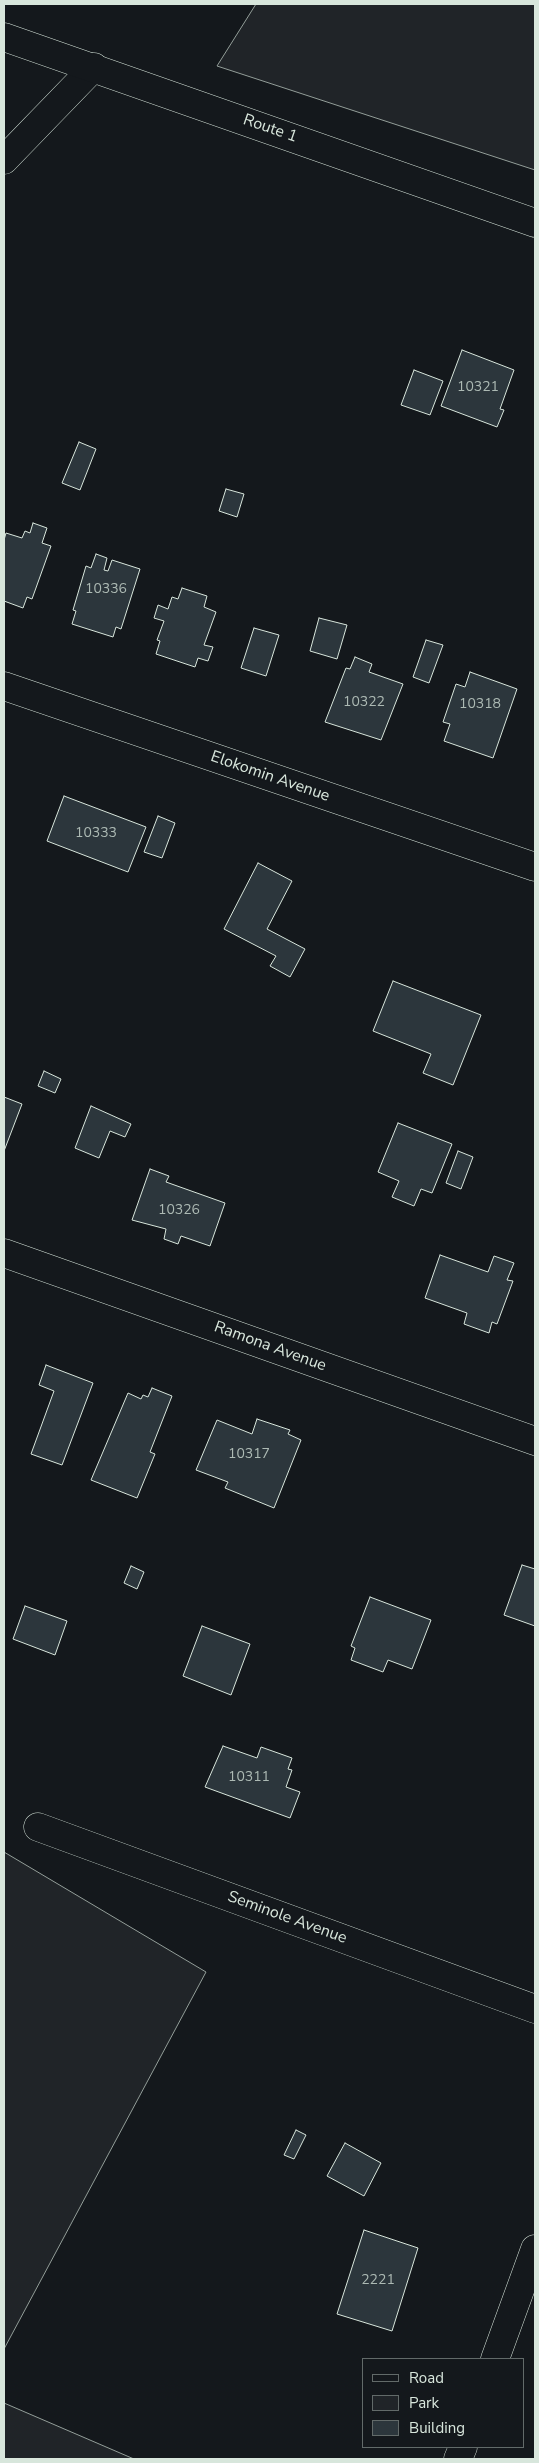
<!DOCTYPE html>
<html>
<head>
<meta charset="utf-8">
<style>
  body { margin:0 }
  #map { position:relative; width:539px; height:2463px; overflow:hidden; background:#14181c; font-family:"Nunito Sans",sans-serif }
  canvas { display:block }
  .frame { position:absolute; inset:0; border:5px solid #d8e6dc; pointer-events:none }
  .legend { position:absolute; left:362px; top:2358px; width:162px; height:90px; box-sizing:border-box; background:#14181c; border:1px solid #626a69; margin:0; padding:6px 9px; list-style:none; font-size:15px; color:#d8e6dc }
  .legend li { display:flex; align-items:center; gap:10px; height:25px }
  .legend b { width:25px; border:1px solid #626a69 }
</style>
</head>
<body>
<div id="map">
<canvas width="539" height="2463"></canvas>
<div class="frame"></div>
<ul class="legend">
<li><b style="height:6px;background:#14181c"></b>Road</li>
<li><b style="height:14px;background:#202428"></b>Park</li>
<li><b style="height:14px;background:#2c363c"></b>Building</li>
</ul>
</div>
<script>
const c = document.querySelector('canvas').getContext('2d');
c.lineJoin = 'round';
function paint(path, color) {
  c.fillStyle = color;
  c.fill(path, 'evenodd');
}
function toPath(rows) {
  const path = new Path2D();
  for (const r of rows) {
    path.moveTo(r[0], r[1]);
    for (let i = 2; i < r.length; i += 2) path.lineTo(r[i], r[i + 1]);
  }
  return path;
}
function strokePath(path, color, width, dash) {
  c.strokeStyle = color;
  c.lineWidth = width;
  c.lineCap = dash ? 'butt' : 'round';
  c.setLineDash(dash || []);
  c.stroke(path);
}
function label(font, color, halo, rows, align = 'center') {
  c.font = font + ' "Nunito Sans",sans-serif';
  c.lineWidth = 4;
  c.setLineDash([]);
  c.textBaseline = 'middle';
  c.strokeStyle = halo;
  c.fillStyle = color;
  for (const [text, x, y, turn = 0] of rows) {
    c.save();
    c.translate(x, y);
    c.rotate((+turn || 0) * Math.PI / 180);
    c.textAlign = isNaN(turn) ? turn : align;
    if (halo) c.strokeText(text, 0, 0);
    c.fillText(text, 0, 0);
    c.restore();
  }
}
const green = toPath([
  [256,4,535,4,535,170,217,66,256,4],
  [4,1852,206,1972,4,2349,4,1852],
  [4,2403,134,2459,4,2459,4,2403]
]);
const building = toPath([
  [462,350,514,370,500,409,504,410,497,427,441,406,462,350],
  [414,370,443,381,430,415,401,405,414,370],
  [79,442,96,449,80,490,62,483,79,442],
  [226,489,244,494,237,517,219,511,226,489],
  [33,523,47,528,42,543,51,546,32,599,27,597,23,608,4,601,4,540,6,533,22,538,25,531,30,533,33,523],
  [96,554,107,558,104,570,108,571,112,560,140,569,121,629,116,627,113,637,72,624,76,611,73,610,86,566,91,568,96,554],
  [182,588,207,596,204,607,216,612,204,645,213,647,208,661,198,658,195,667,156,654,160,641,157,640,164,621,154,618,158,605,168,609,172,597,178,599,182,588],
  [319,618,347,625,337,659,310,651,319,618],
  [254,628,279,635,266,676,241,668,254,628],
  [426,640,443,645,429,683,413,677,426,640],
  [355,657,372,664,369,672,403,684,381,740,325,722,346,668,350,669,355,657],
  [470,672,517,689,493,758,444,741,450,724,443,722,456,684,465,687,470,672],
  [64,796,146,827,128,872,47,841,64,796],
  [158,816,175,823,162,858,144,852,158,816],
  [258,863,292,881,267,929,305,949,290,977,270,966,276,956,224,929,258,863],
  [393,981,481,1015,453,1085,423,1073,431,1054,373,1031,393,981],
  [44,1071,61,1079,55,1093,38,1086,44,1071],
  [4,1097,22,1104,4,1151,4,1097],
  [91,1106,131,1124,125,1137,110,1131,99,1158,75,1148,91,1106],
  [398,1123,452,1144,432,1193,421,1189,414,1206,392,1197,399,1181,378,1172,398,1123],
  [458,1151,473,1157,461,1189,446,1183,458,1151],
  [150,1169,169,1176,166,1182,225,1203,210,1246,181,1236,178,1244,164,1239,166,1229,132,1220,150,1169],
  [440,1255,488,1272,494,1256,514,1263,507,1280,513,1281,497,1324,492,1322,489,1333,464,1324,467,1313,425,1298,440,1255],
  [46,1365,93,1383,62,1465,31,1454,54,1391,39,1385,46,1365],
  [152,1388,172,1396,150,1452,155,1454,137,1498,91,1480,128,1393,141,1399,143,1395,148,1397,152,1388],
  [257,1419,290,1430,288,1434,301,1440,274,1508,225,1488,228,1482,196,1470,217,1420,252,1434,257,1419],
  [522,1565,535,1569,535,1626,504,1615,522,1565],
  [131,1566,144,1572,137,1589,124,1583,131,1566],
  [370,1597,431,1620,412,1669,388,1660,383,1672,351,1660,355,1648,351,1646,370,1597],
  [25,1606,67,1621,55,1655,13,1639,25,1606],
  [202,1626,250,1644,231,1695,183,1676,202,1626],
  [223,1746,257,1758,261,1747,292,1758,288,1769,292,1770,286,1787,300,1792,290,1818,205,1787,223,1746],
  [296,2130,306,2135,294,2159,284,2155,296,2130],
  [345,2143,381,2163,364,2196,327,2176,345,2143],
  [364,2230,418,2248,392,2331,337,2314,364,2230]
]);
const street = toPath([
  [4,160,94,67],
  [4,686,535,867],
  [4,1253,535,1441],
  [38,1827,535,2009],
  [495,2359,535,2249],
  [458,2459,463,2447]
]);
const primary = toPath([
  [4,37,535,223]
]);
const numberNames = [
  ["10321",478,388],
  ["10336",106,590],
  ["10322",364,703],
  ["10318",480,705],
  ["10333",96,834],
  ["10326",179,1211],
  ["10317",249,1455],
  ["10311",249,1778],
  ["2221",378,2281]
];
const streetNames = [
  ["Route 1",270,129,19],
  ["Elokomin Avenue",270,777,19],
  ["Ramona Avenue",270,1347,20],
  ["Seminole Avenue",287,1918,20]
];
paint(green, '#202428');
strokePath(green, '#939e99', 1);
paint(building, '#2c363c');
strokePath(building, '#d8e6dc', 1);
strokePath(street, '#d8e6dc', 29);
strokePath(primary, '#d8e6dc', 29);
strokePath(street, '#14181c', 28);
strokePath(primary, '#14181c', 28);
label('14px', '#adbab4', null, numberNames);
label('16px', '#d8e6dc', '#14181c', streetNames);
</script>
</body>
</html>
